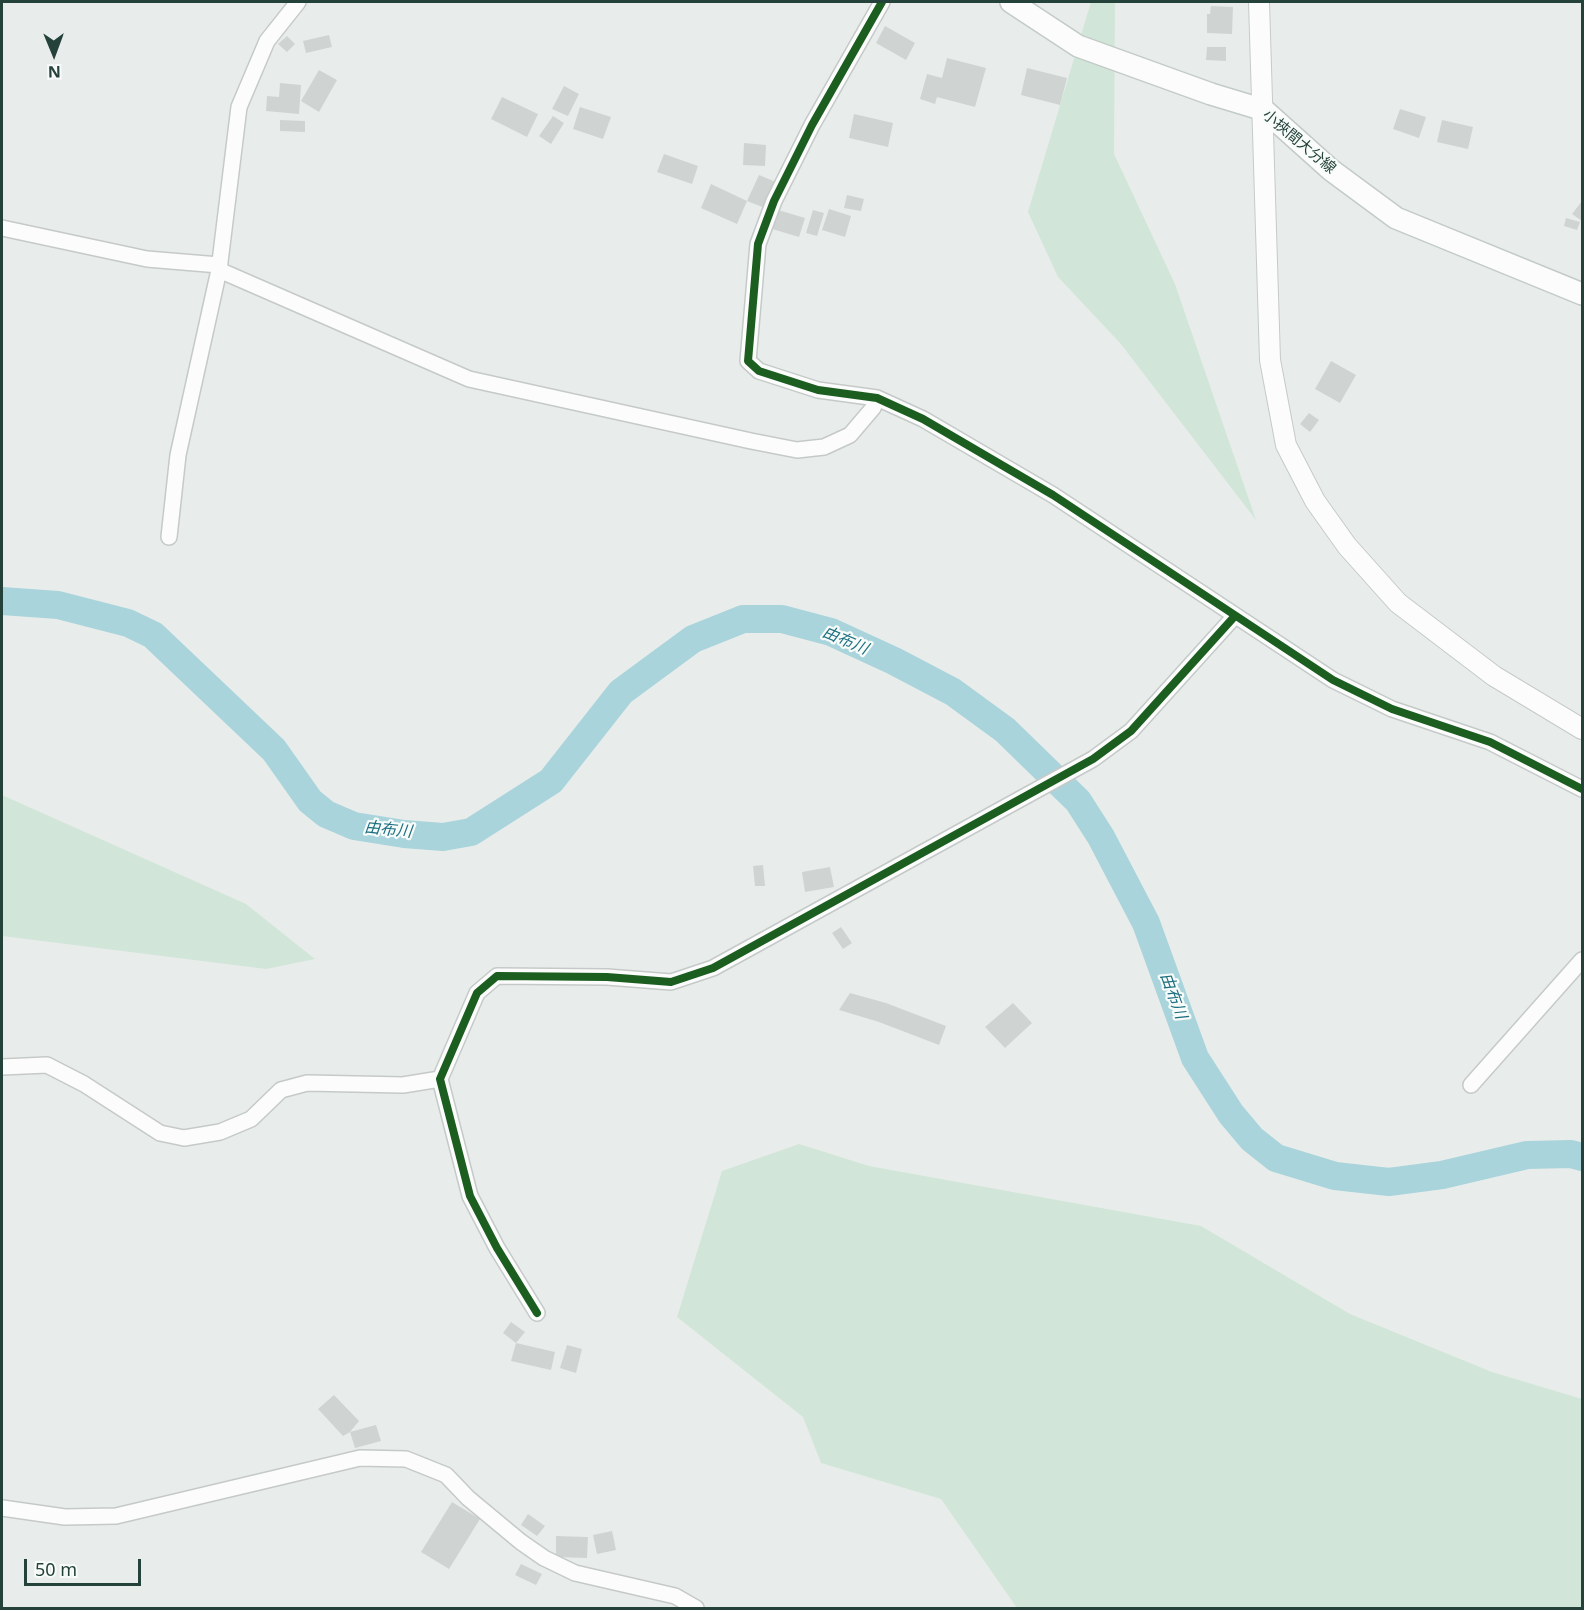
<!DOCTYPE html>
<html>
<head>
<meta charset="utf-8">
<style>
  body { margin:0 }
  #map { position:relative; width:1584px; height:1610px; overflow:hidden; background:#e8edeb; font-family:"Noto Sans",sans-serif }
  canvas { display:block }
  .frame { position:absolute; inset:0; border:3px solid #24423a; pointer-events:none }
  .north { position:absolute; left:24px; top:24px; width:60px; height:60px; -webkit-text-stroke:4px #f7fbf9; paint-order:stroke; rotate:179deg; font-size:16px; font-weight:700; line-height:24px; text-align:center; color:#24423a }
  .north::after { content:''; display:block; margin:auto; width:21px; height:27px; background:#24423a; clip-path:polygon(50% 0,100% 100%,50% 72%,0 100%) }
  .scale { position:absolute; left:24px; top:1559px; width:117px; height:27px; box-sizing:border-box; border:3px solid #24423a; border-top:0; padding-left:8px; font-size:18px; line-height:21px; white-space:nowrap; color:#24423a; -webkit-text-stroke:4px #f7fbf9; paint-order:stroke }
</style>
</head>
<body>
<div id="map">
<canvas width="1584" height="1610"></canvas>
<div class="frame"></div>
<div class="north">N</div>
<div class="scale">50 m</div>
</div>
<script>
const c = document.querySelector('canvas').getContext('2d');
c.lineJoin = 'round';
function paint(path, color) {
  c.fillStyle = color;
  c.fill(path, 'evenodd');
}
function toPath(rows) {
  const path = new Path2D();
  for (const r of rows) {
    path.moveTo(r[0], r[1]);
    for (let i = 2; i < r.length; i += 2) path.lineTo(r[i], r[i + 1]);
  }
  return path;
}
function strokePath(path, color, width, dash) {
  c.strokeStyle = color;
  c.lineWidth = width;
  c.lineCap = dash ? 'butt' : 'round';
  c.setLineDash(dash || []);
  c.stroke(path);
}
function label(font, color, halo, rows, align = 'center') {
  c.font = font + ' "Noto Sans","Noto Sans JP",sans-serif';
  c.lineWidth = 4.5;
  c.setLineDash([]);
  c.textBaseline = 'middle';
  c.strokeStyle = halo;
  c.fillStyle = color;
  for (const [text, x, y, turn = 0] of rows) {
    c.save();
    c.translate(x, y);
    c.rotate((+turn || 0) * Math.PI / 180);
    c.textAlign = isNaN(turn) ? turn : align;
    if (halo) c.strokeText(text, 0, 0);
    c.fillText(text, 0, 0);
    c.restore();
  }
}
const green = toPath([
  [1091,2,1115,2,1114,154,1175,284,1256,520,1120,343,1058,277,1028,212],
  [2,795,246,904,315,959,266,969,2,936],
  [799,1144,869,1166,1201,1226,1350,1314,1492,1372,1582,1399,1582,1608,1017,1608,941,1499,821,1463,803,1417,677,1317,722,1171]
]);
const river = toPath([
  [2,601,58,605,128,623,153,635,274,750,310,801,326,814,354,826,404,834,443,837,471,832,551,781,621,692,693,639,743,619,782,619,831,632,894,661,953,692,1005,730,1078,801,1101,837,1146,923,1195,1058,1231,1114,1252,1139,1276,1158,1335,1176,1389,1182,1442,1175,1527,1155,1571,1154,1582,1157]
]);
const building = toPath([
  [1211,6,1233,7,1232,34,1207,33,1207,14,1210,14],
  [885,26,915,43,906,60,876,43],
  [329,35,332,47,306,53,303,41],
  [287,36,295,44,287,52,278,44],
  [1207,47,1226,47,1226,61,1206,60],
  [947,58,986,68,975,107,937,97,935,104,920,99,927,74,942,78],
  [1027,68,1067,78,1060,105,1021,95],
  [319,70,337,80,319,112,301,101],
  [280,83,301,85,299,114,266,111,267,96,279,97],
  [564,86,579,94,568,116,552,109],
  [502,97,538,114,527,137,491,119],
  [580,107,611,117,603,139,573,129],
  [1400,109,1426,117,1419,138,1393,129],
  [854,114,893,123,888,147,849,138],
  [553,116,564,123,551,144,539,136],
  [280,120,305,121,305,132,280,131],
  [1442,120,1473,127,1468,149,1437,142],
  [744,143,766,145,765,166,743,165],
  [664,154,698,166,692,184,657,172],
  [759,175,776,182,765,208,747,201,737,224,701,208,711,184,747,201],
  [847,195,864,199,861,211,844,208],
  [1582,201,1582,221,1572,214],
  [775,209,805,218,799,237,769,228],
  [829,209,851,216,845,237,822,230],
  [813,210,824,213,817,236,806,233],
  [1566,218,1580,222,1577,230,1564,226],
  [1331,361,1356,375,1340,403,1315,389],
  [1309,413,1319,420,1310,432,1300,424],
  [763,865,765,886,755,886,753,866],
  [830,867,834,887,805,892,802,872],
  [841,927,852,943,843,949,832,933],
  [850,993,886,1003,946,1026,939,1045,879,1022,839,1010],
  [1013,1003,1032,1023,1005,1048,985,1027],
  [511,1322,525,1332,516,1343,503,1333],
  [516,1343,555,1352,551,1370,511,1361],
  [567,1345,582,1349,576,1373,560,1368],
  [334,1395,359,1421,350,1432,376,1425,381,1441,355,1448,350,1432,343,1436,318,1409],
  [452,1502,480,1519,449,1569,421,1552],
  [528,1514,545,1526,537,1536,521,1525],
  [612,1531,616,1550,597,1554,593,1535],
  [556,1536,588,1537,587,1558,556,1557],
  [521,1564,542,1574,536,1585,515,1575]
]);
const minor = toPath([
  [882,2,812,125,774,201,758,244,748,361,759,371,818,390,877,398,923,419,1053,495,1333,680,1392,709,1490,742,1582,789],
  [2,228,147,259,219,265],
  [219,270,469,379,751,441,797,450,824,447,850,435,873,408,877,398],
  [169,537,178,455,219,270,239,107,267,41,298,2],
  [2,1067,47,1065,84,1084,160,1133,184,1138,220,1132,251,1119,281,1090,307,1083,403,1085,440,1079],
  [1471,1085,1582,960],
  [537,1313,497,1248,470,1196,440,1079,477,993,497,976,607,977,671,982,713,968,1093,759,1131,731,1234,617],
  [2,1508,65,1517,116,1516,360,1458,406,1459,446,1475,468,1498,521,1542,544,1558,575,1573,675,1596,696,1608]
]);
const tertiary = toPath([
  [1259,2,1270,360,1286,445,1315,501,1347,546,1398,603,1494,676,1582,729]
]);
const secondary = toPath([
  [1011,2,1078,46,1211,94,1264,110,1331,170,1396,218,1582,294]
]);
const cycleway = toPath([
  [882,2,812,125,774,201,758,244,748,361,759,371,818,390,877,398,923,419,1053,495,1333,680,1392,709,1490,742,1582,789],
  [537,1313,497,1248,470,1196,440,1079,477,993,497,976,607,977,671,982,713,968,1093,759,1131,731,1234,617]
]);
const streetNames = [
  ["小挾間大分線",1299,142,40]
];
const waterNames = [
  ["由布川",845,641,23],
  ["由布川",388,830,6],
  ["由布川",1173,996,70]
];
paint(green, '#d1e6d8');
strokePath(river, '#a9d4db', 28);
paint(building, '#cfd4d2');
strokePath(minor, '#c5cac8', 18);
strokePath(tertiary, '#c5cac8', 22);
strokePath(secondary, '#c3cbc8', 24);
strokePath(minor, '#fcfcfc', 15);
strokePath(tertiary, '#fcfcfc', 20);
strokePath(secondary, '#fcfcfc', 21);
strokePath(cycleway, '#1b5e20', 8);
label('15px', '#24423a', '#f7fbf9', streetNames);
label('italic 16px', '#1c6f80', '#f7fbf9', waterNames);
</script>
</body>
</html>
